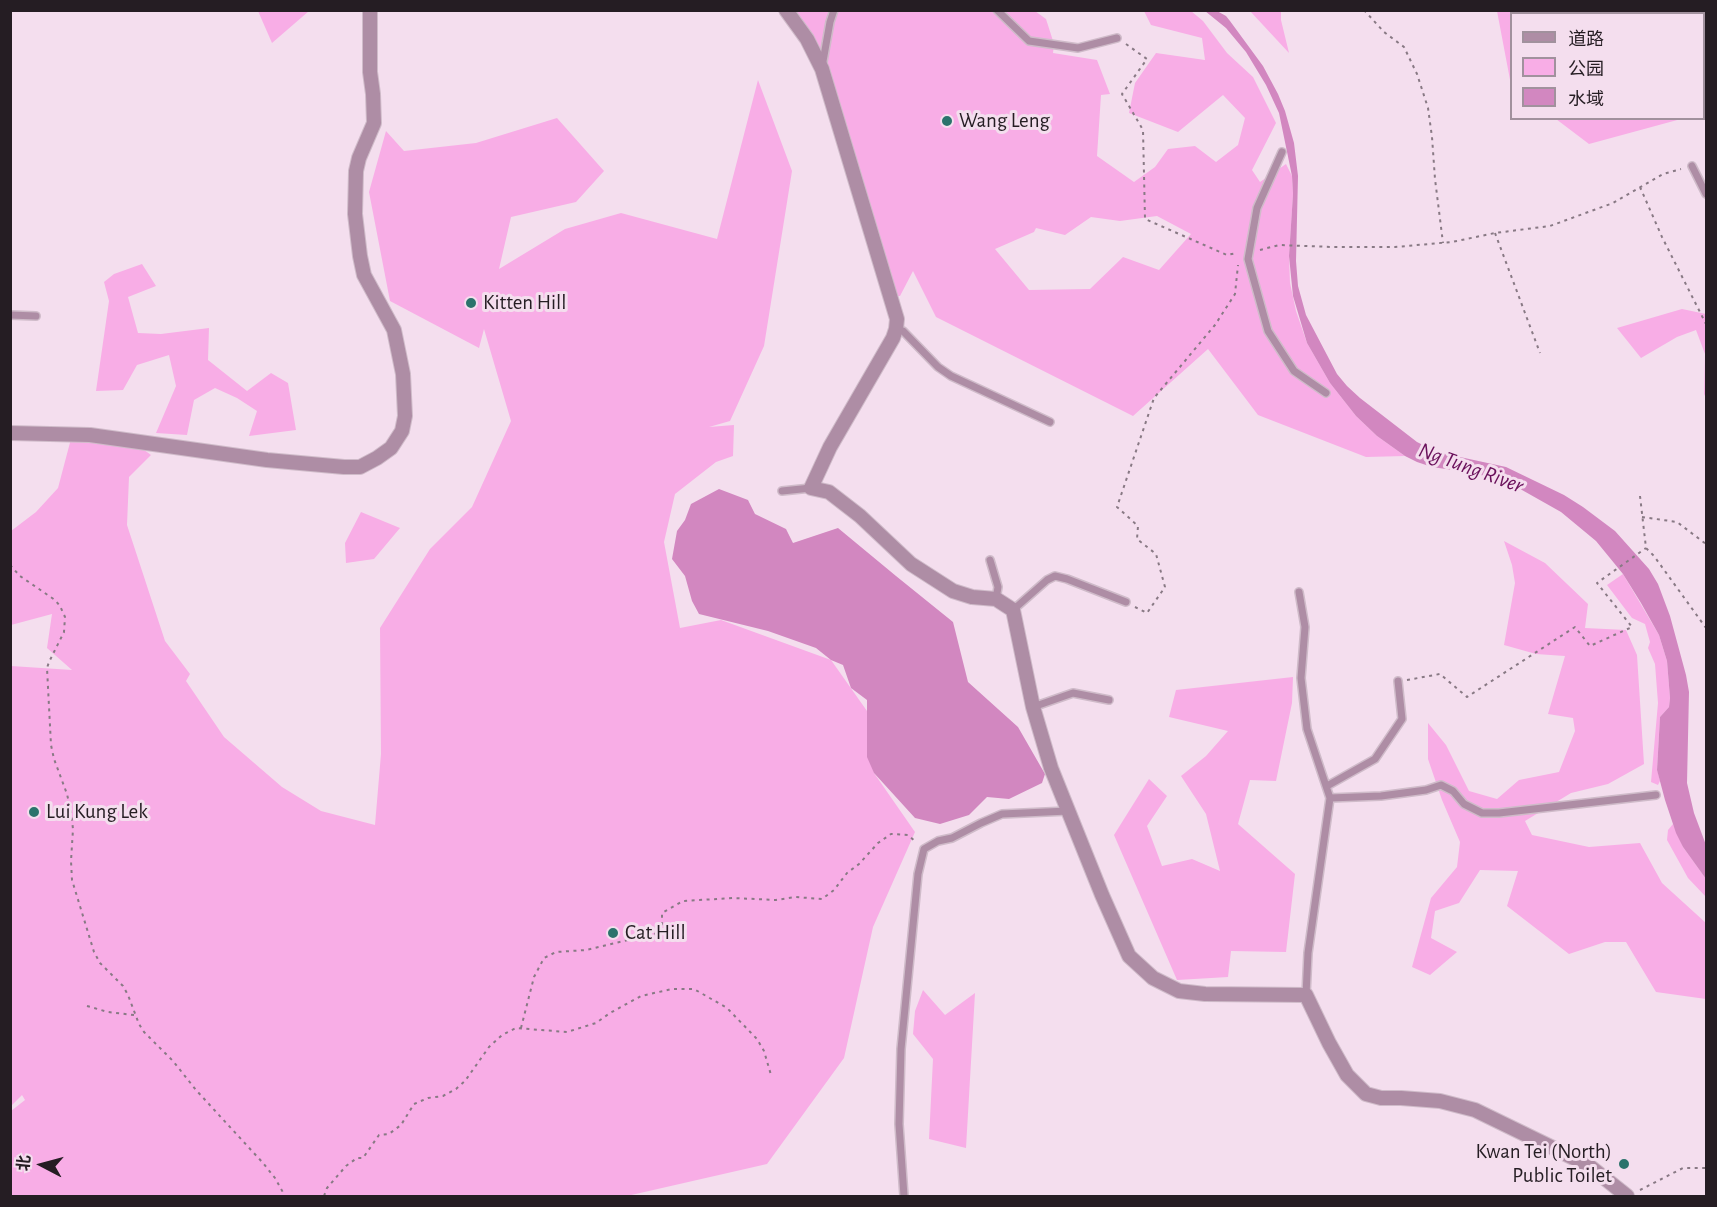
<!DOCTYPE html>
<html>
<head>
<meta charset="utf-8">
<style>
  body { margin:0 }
  #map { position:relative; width:1717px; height:1207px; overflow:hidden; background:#f4deee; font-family:"Alegreya Sans","Noto Sans SC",sans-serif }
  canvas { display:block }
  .frame { position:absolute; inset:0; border:12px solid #251d23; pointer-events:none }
  .legend { position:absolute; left:1510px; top:12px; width:195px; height:108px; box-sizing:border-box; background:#f4deee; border:2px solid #a1919d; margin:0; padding:8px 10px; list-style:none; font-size:18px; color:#251d23 }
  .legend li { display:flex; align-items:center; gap:12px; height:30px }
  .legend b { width:30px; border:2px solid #a1919d }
  .north { position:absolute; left:12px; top:1135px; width:60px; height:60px; -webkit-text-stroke:4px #f4deee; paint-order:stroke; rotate:276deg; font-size:16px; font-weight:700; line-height:24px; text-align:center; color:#251d23 }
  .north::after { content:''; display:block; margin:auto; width:21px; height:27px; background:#251d23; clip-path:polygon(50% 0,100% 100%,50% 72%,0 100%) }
</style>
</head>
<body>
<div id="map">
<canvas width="1717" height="1207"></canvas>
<div class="frame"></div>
<ul class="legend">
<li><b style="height:8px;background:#ae8da5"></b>道路</li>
<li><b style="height:16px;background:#f8ade6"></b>公园</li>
<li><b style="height:16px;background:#d287c0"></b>水域</li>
</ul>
<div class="north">北</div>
</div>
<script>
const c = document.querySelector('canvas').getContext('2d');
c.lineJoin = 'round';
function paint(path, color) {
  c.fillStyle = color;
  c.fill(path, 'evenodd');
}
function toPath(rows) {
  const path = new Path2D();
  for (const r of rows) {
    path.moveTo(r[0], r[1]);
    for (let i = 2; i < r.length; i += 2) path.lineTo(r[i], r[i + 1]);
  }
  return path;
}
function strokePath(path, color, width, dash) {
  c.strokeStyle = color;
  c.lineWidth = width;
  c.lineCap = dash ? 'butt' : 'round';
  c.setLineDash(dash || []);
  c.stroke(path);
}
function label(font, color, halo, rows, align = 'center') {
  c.font = font + ' "Alegreya Sans",sans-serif';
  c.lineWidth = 6;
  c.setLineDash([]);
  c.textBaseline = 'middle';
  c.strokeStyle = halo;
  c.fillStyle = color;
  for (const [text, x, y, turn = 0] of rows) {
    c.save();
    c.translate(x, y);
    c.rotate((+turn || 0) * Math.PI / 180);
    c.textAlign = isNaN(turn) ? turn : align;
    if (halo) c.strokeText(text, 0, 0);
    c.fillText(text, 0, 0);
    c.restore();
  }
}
const green = toPath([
  [258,11,309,11,272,43],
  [782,11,1035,11,1046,19,1054,44,1053,53,1097,60,1110,94,1101,95,1097,156,1134,182,1155,167,1168,149,1195,146,1216,162,1238,145,1245,118,1223,95,1178,132,1129,113,1135,83,1156,53,1205,60,1202,38,1151,25,1144,11,1191,11,1203,21,1227,53,1253,77,1276,123,1252,170,1260,182,1286,164,1292,176,1293,194,1289,256,1290,283,1296,311,1307,343,1330,383,1356,416,1377,436,1405,456,1366,457,1258,415,1208,349,1133,416,936,317,913,271,900,296,883,296,811,47],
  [1157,216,1191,234,1159,270,1123,257,1090,289,1029,290,995,249,1034,232,1036,228,1065,235,1091,217,1120,221],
  [1250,11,1281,11,1281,20,1289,53],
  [1497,11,1706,11,1706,76,1704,75,1704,14,1512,14,1511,85],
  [758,80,792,171,764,346,730,421,709,427,734,425,733,456,716,462,675,494,664,542,680,628,721,620,831,660,867,711,874,773,915,832,873,927,844,1058,767,1164,627,1196,11,1196,11,1111,25,1100,22,1095,11,1106,11,666,72,670,47,648,52,614,11,625,11,531,36,512,58,488,72,435,132,441,151,455,129,477,127,525,165,641,190,674,186,681,224,737,282,787,321,811,375,825,381,754,380,628,430,549,472,507,511,421,484,329,479,348,390,301,369,192,386,131,404,151,476,143,557,118,604,171,576,202,511,217,499,269,565,229,621,213,717,239],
  [1556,119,1681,119,1589,144],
  [142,264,156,286,128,297,138,333,161,334,209,328,208,360,247,391,271,373,288,383,296,430,249,436,257,411,237,398,215,388,194,400,187,435,156,433,176,386,169,355,137,365,123,390,96,391,109,301,104,282,114,274],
  [1682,309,1706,314,1706,392,1704,396,1705,354,1696,330,1677,337,1641,358,1617,328],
  [361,512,400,528,374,559,346,563,345,543],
  [1504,541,1545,563,1588,604,1585,628,1626,630,1637,655,1644,764,1608,784,1571,793,1525,821,1532,835,1589,847,1640,843,1662,883,1706,923,1706,999,1656,992,1626,942,1605,942,1569,954,1507,906,1518,871,1480,870,1459,903,1435,911,1431,938,1457,952,1430,975,1412,967,1431,898,1457,867,1460,842,1442,800,1428,759,1428,723,1446,745,1469,791,1497,799,1519,780,1559,772,1575,731,1573,718,1548,714,1565,656,1536,654,1504,645,1515,583,1512,565],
  [1623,574,1659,635,1667,661,1670,698,1669,707,1660,717,1657,769,1660,781,1658,785,1651,782,1658,703,1655,664,1648,648,1650,642,1645,624,1632,618,1607,585],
  [1293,677,1292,703,1276,781,1250,780,1238,824,1295,874,1286,952,1231,951,1228,977,1177,980,1114,835,1149,779,1167,796,1147,826,1162,866,1192,859,1220,871,1206,814,1181,776,1206,756,1228,731,1169,717,1176,690],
  [1673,824,1683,847,1706,879,1706,897,1688,878,1667,840,1668,830],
  [923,990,945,1015,975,993,966,1148,929,1139,933,1059,913,1034,915,1011]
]);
const water = toPath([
  [1205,11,1217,11,1226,16,1230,21,1263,66,1278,94,1285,111,1294,143,1298,176,1296,261,1298,286,1306,315,1337,374,1347,386,1360,398,1417,442,1437,452,1506,467,1564,495,1583,507,1615,531,1649,569,1658,584,1670,616,1686,675,1689,692,1687,783,1694,813,1706,845,1706,879,1683,847,1676,833,1665,800,1657,770,1660,717,1669,707,1670,698,1667,661,1659,635,1641,603,1623,574,1596,541,1561,512,1522,490,1500,480,1473,473,1432,467,1417,462,1405,456,1377,436,1356,416,1330,383,1307,343,1293,296,1289,256,1293,194,1292,176,1279,113,1266,85,1246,52,1226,28],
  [719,489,748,500,755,514,786,529,793,543,838,528,896,576,953,622,968,682,1018,727,1045,774,1042,783,1009,799,987,797,969,815,940,824,915,818,874,773,867,757,867,700,851,688,843,665,831,660,816,648,768,631,699,614,692,601,685,576,672,559,677,531,685,520,691,504]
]);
const path = toPath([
  [1364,10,1384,32,1404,47,1417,74,1428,108,1432,137,1435,179,1443,243],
  [1126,44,1147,59,1122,94,1143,130,1145,219,1227,255,1237,253],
  [1640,187,1662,237,1706,324],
  [1495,233,1540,353],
  [1260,250,1279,245,1333,247,1395,247,1452,242,1495,233,1550,226,1613,203,1663,174,1681,169],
  [1640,496,1646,548,1654,556,1706,628],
  [1642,517,1677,522,1706,544],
  [10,565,20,576,55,600,60,606,65,617,64,632,49,662,47,668,51,745,54,759,67,794,71,812,73,829,71,861,72,880,94,952,100,963,123,986,128,995,139,1024,144,1032,173,1061,196,1090,263,1163,275,1178,285,1196],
  [1135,607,1147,613,1165,587,1156,554,1137,539,1138,526,1117,507,1154,398,1215,325,1235,294,1238,265],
  [1407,680,1440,674,1467,697,1575,627,1590,646,1632,627,1597,583,1646,548],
  [87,1006,108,1012,134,1015],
  [521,1028,534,977,544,958,556,952,586,950,662,932,662,913,683,901,733,898,776,900,795,897,822,899,834,890,847,873,859,864,878,843,891,834,908,835,916,842],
  [1640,1190,1683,1168,1706,1168],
  [324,1196,327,1188,346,1166,357,1158,363,1158,379,1135,389,1134,401,1125,414,1104,428,1098,443,1096,456,1089,465,1081,489,1047,502,1035,516,1028,567,1032,596,1023,610,1013,641,996,672,989,694,989,727,1008,757,1039,764,1051,771,1075]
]);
const lane = toPath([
  [997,10,1029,41,1078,48,1117,38],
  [1704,61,1706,61],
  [822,67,830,22,834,10],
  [1282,152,1257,208,1248,259,1268,331,1294,371,1326,393],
  [1692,166,1706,194],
  [10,315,36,316],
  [896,329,903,331,938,367,951,376,1050,422],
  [782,491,811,488],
  [990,560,998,587,996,599],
  [1299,592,1305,627,1301,678,1307,729,1330,798,1308,953,1306,995],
  [1013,610,1047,580,1055,576,1067,579,1126,602],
  [1033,707,1073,693,1109,700],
  [1327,786,1375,759,1402,719,1398,681],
  [1330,798,1381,796,1426,790,1441,785,1453,791,1464,804,1482,813,1499,813,1656,795],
  [904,1196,899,1124,901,1049,918,874,924,849,938,841,952,838,981,823,1002,814,1068,811]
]);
const street = toPath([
  [786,10,807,39,822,69,897,319,896,329,893,338,830,447,811,488,829,492,860,516,911,564,953,591,972,597,996,599,1013,610,1033,707,1051,768,1102,895,1129,956,1153,978,1179,991,1205,994,1306,995,1329,1043,1347,1075,1366,1094,1381,1098,1401,1098,1440,1101,1475,1110,1588,1165,1627,1196],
  [10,433,90,435,267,460,344,467,360,467,377,458,391,448,402,431,405,416,403,374,394,330,364,275,360,256,355,214,356,171,359,158,374,123,373,94,370,72,370,10]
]);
const markers = [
  [947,121,6,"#2b736c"],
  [471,303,6,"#2b736c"],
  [34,812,6,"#2b736c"],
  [613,933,6,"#2b736c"],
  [1624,1164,6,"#2b736c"]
];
const poiNames = [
  ["Wang Leng",959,121],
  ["Kitten Hill",483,303],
  ["Lui Kung Lek",46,812],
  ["Cat Hill",625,933],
  ["Kwan Tei (North)",1612,1152,"right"],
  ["Public Toilet",1612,1176,"right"]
];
const waterNames = [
  ["Ng Tung River",1471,468,20]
];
paint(green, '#f8ade6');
paint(water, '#d287c0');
strokePath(lane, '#cfbbc9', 10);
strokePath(street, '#cfbbc9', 16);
strokePath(path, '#887984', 2, [3, 4.5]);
strokePath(lane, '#ae8da5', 7);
strokePath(street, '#ae8da5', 14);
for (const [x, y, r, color] of markers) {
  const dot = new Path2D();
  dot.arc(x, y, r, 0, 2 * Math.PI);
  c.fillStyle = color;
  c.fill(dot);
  strokePath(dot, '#f4deee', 2);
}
label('21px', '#251d23', '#f4deee', poiNames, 'left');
label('italic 22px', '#6a105b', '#f4deee', waterNames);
</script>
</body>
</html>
